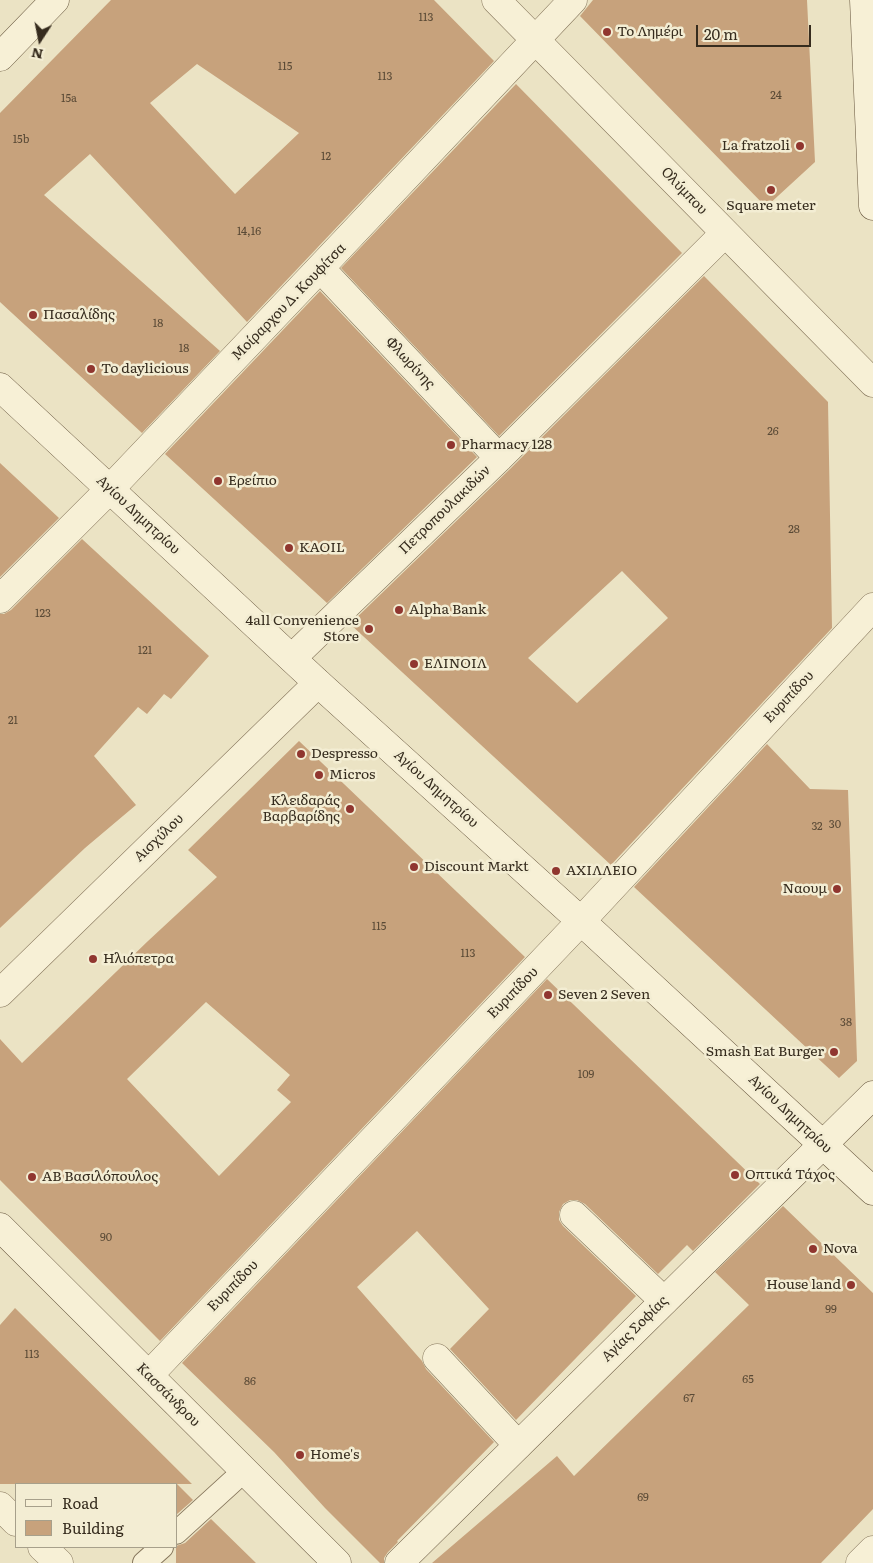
<!DOCTYPE html>
<html>
<head>
<meta charset="utf-8">
<style>
  body { margin:0 }
  #map { position:relative; width:873px; height:1563px; overflow:hidden; background:#ebe3c4; font-family:Literata,serif }
  canvas { display:block }
  .legend { position:absolute; left:15px; top:1483px; width:162px; height:65px; box-sizing:border-box; background:#f3edd3; border:1px solid #a7a08b; margin:0; padding:6px 9px; list-style:none; font-size:15px; color:#362c1e }
  .legend li { display:flex; align-items:center; gap:10px; height:25px }
  .legend b { width:25px; border:1px solid #a7a08b }
  .north { position:absolute; left:15px; top:15px; width:50px; height:50px; -webkit-text-stroke:4px #f3edd3; paint-order:stroke; rotate:191deg; font-size:14px; font-weight:700; line-height:20px; text-align:center; color:#362c1e }
  .north::after { content:''; display:block; margin:auto; width:18px; height:22px; background:#362c1e; clip-path:polygon(50% 0,100% 100%,50% 72%,0 100%) }
  .scale { position:absolute; left:696px; top:25px; width:115px; height:22px; box-sizing:border-box; border:2px solid #362c1e; border-top:0; padding-left:6px; font-size:15px; line-height:18px; white-space:nowrap; color:#362c1e; -webkit-text-stroke:4px #f3edd3; paint-order:stroke }
</style>
</head>
<body>
<div id="map">
<canvas width="873" height="1563"></canvas>
<ul class="legend">
<li><b style="height:6px;background:#f7f0d6"></b>Road</li>
<li><b style="height:14px;background:#c7a27c"></b>Building</li>
</ul>
<div class="north">N</div>
<div class="scale">20 m</div>
</div>
<script>
const c = document.querySelector('canvas').getContext('2d');
c.lineJoin = 'round';
function paint(path, color) {
  c.fillStyle = color;
  c.fill(path, 'evenodd');
}
function toPath(rows) {
  const path = new Path2D();
  for (const r of rows) {
    path.moveTo(r[0], r[1]);
    for (let i = 2; i < r.length; i += 2) path.lineTo(r[i], r[i + 1]);
  }
  return path;
}
function strokePath(path, color, width, dash) {
  c.strokeStyle = color;
  c.lineWidth = width;
  c.lineCap = dash ? 'butt' : 'round';
  c.setLineDash(dash || []);
  c.stroke(path);
}
function label(font, color, halo, rows, align = 'center') {
  c.font = font + ' Literata,serif';
  c.lineWidth = 5;
  c.setLineDash([]);
  c.textBaseline = 'middle';
  c.strokeStyle = halo;
  c.fillStyle = color;
  for (const [text, x, y, turn = 0] of rows) {
    c.save();
    c.translate(x, y);
    c.rotate((+turn || 0) * Math.PI / 180);
    c.textAlign = isNaN(turn) ? turn : align;
    if (halo) c.strokeText(text, 0, 0);
    c.fillText(text, 0, 0);
    c.restore();
  }
}
const building = toPath([
  [111,0,434,0,494,61,247,322,90,154,44,195,220,351,142,433,0,302,0,113],
  [197,64,299,133,235,194,150,103],
  [593,0,807,0,815,162,766,207,580,16],
  [516,84,682,253,499,436,341,268],
  [704,276,828,402,832,628,611,865,350,624,510,469],
  [622,571,668,618,577,703,528,658],
  [320,291,477,457,327,603,165,454],
  [0,463,59,518,0,577],
  [82,539,209,656,171,699,164,694,147,714,138,707,94,756,136,805,85,848,0,928,0,614,4,614,11,610],
  [299,741,525,957,160,1341,0,1180,0,1039,22,1063,148,941,217,877,188,850],
  [206,1002,290,1075,277,1090,291,1102,219,1176,127,1079],
  [767,744,810,789,848,790,857,1061,839,1078,634,887],
  [547,979,760,1184,693,1251,687,1245,658,1274,585,1204,577,1200,570,1200,563,1204,559,1212,559,1220,563,1226,636,1296,516,1420,450,1349,489,1309,417,1231,357,1287,422,1361,426,1369,494,1442,397,1541,398,1542,388,1552,384,1558,384,1563,380,1563,325,1508,274,1452,182,1363],
  [783,1206,873,1293,873,1509,821,1563,432,1563,557,1456,574,1476,749,1305,715,1272],
  [15,1308,192,1484,177,1484,193,1500,176,1515,176,1484,0,1484,0,1325],
  [211,1519,256,1563,176,1563,176,1546,185,1543]
]);
const lane = toPath([
  [176,1533,244,1471],
  [144,1563,162,1547]
]);
const street = toPath([
  [496,0,873,383],
  [320,268,499,458],
  [0,599,110,489,320,268,573,0],
  [292,658,499,458,725,233],
  [0,993,318,683],
  [574,1215,664,1301],
  [437,1358,518,1445],
  [149,1375,581,921,873,607],
  [0,1506,16,1522],
  [42,1547,59,1563],
  [860,1563,873,1550]
]);
const secondary = toPath([
  [864,0,873,206],
  [0,57,55,0],
  [0,387,318,683,581,921,873,1191],
  [0,1227,337,1563],
  [399,1563,873,1095]
]);
const markers = [
  [607,32,5,"#90362f"],
  [800,146,5,"#90362f"],
  [771,190,5,"#90362f"],
  [33,315,5,"#90362f"],
  [91,369,5,"#90362f"],
  [451,445,5,"#90362f"],
  [218,481,5,"#90362f"],
  [289,548,5,"#90362f"],
  [399,610,5,"#90362f"],
  [369,629,5,"#90362f"],
  [414,664,5,"#90362f"],
  [301,754,5,"#90362f"],
  [319,775,5,"#90362f"],
  [350,809,5,"#90362f"],
  [414,867,5,"#90362f"],
  [556,871,5,"#90362f"],
  [837,889,5,"#90362f"],
  [93,959,5,"#90362f"],
  [548,995,5,"#90362f"],
  [834,1052,5,"#90362f"],
  [735,1175,5,"#90362f"],
  [32,1177,5,"#90362f"],
  [813,1249,5,"#90362f"],
  [851,1285,5,"#90362f"],
  [300,1455,5,"#90362f"]
];
const numberNames = [
  ["113",426,18],
  ["115",285,67],
  ["113",385,77],
  ["24",776,96],
  ["15a",69,99],
  ["15b",21,140],
  ["12",326,157],
  ["14,16",249,232],
  ["18",158,324],
  ["18",184,349],
  ["26",773,432],
  ["28",794,530],
  ["123",43,614],
  ["121",145,651],
  ["21",13,721],
  ["30",835,825],
  ["32",817,827],
  ["115",379,927],
  ["113",468,954],
  ["38",846,1023],
  ["109",586,1075],
  ["90",106,1238],
  ["99",831,1310],
  ["113",32,1355],
  ["65",748,1380],
  ["86",250,1382],
  ["67",689,1399],
  ["69",643,1498]
];
const poiNames = [
  ["Το Λημέρι",617,32],
  ["La fratzoli",790,146,"right"],
  ["Square meter",771,206,"center"],
  ["Πασαλίδης",43,315],
  ["To daylicious",101,369],
  ["Pharmacy 128",461,445],
  ["Ερείπιο",228,481],
  ["KAOIL",299,548],
  ["Alpha Bank",409,610],
  ["4all Convenience",359,621,"right"],
  ["Store",359,637,"right"],
  ["ΕΛΙΝΟΙΛ",424,664],
  ["Despresso",311,754],
  ["Micros",329,775],
  ["Κλειδαράς",340,801,"right"],
  ["Βαρβαρίδης",340,817,"right"],
  ["Discount Markt",424,867],
  ["ΑΧΙΛΛΕΙΟ",566,871],
  ["Ναουμ",827,889,"right"],
  ["Ηλιόπετρα",103,959],
  ["Seven 2 Seven",558,995],
  ["Smash Eat Burger",824,1052,"right"],
  ["Οπτικά Τάχος",745,1175],
  ["ΑΒ Βασιλόπουλος",42,1177],
  ["Nova",823,1249],
  ["House land",841,1285,"right"],
  ["Home's",310,1455]
];
const streetNames = [
  ["Ολύμπου",684,191,46],
  ["Μοίραρχου Δ. Κουφίτσα",289,302,-46],
  ["Φλωρίνης",410,363,47],
  ["Πετροπουλακιδών",445,510,-44],
  ["Αγίου Δημητρίου",138,515,43],
  ["Ευριπίδου",789,697,-47],
  ["Αγίου Δημητρίου",436,789,42],
  ["Αισχύλου",159,838,-44],
  ["Ευριπίδου",513,993,-46],
  ["Αγίου Δημητρίου",790,1114,43],
  ["Ευριπίδου",233,1286,-46],
  ["Αγίας Σοφίας",635,1329,-45],
  ["Κασσάνδρου",168,1395,45]
];
paint(building, '#c7a27c');
strokePath(lane, '#85755b', 24);
strokePath(street, '#85755b', 29);
strokePath(secondary, '#67563e', 29);
strokePath(lane, '#f7f0d6', 22);
strokePath(street, '#f7f0d6', 28);
strokePath(secondary, '#f7f0d6', 28);
for (const [x, y, r, color] of markers) {
  const dot = new Path2D();
  dot.arc(x, y, r, 0, 2 * Math.PI);
  c.fillStyle = color;
  c.fill(dot);
  strokePath(dot, '#f3edd3', 2);
}
label('11px', '#5a4a36', null, numberNames);
label('14px', '#362c1e', '#f3edd3', poiNames, 'left');
label('14px', '#362c1e', '#f3edd3', streetNames);
</script>
</body>
</html>
